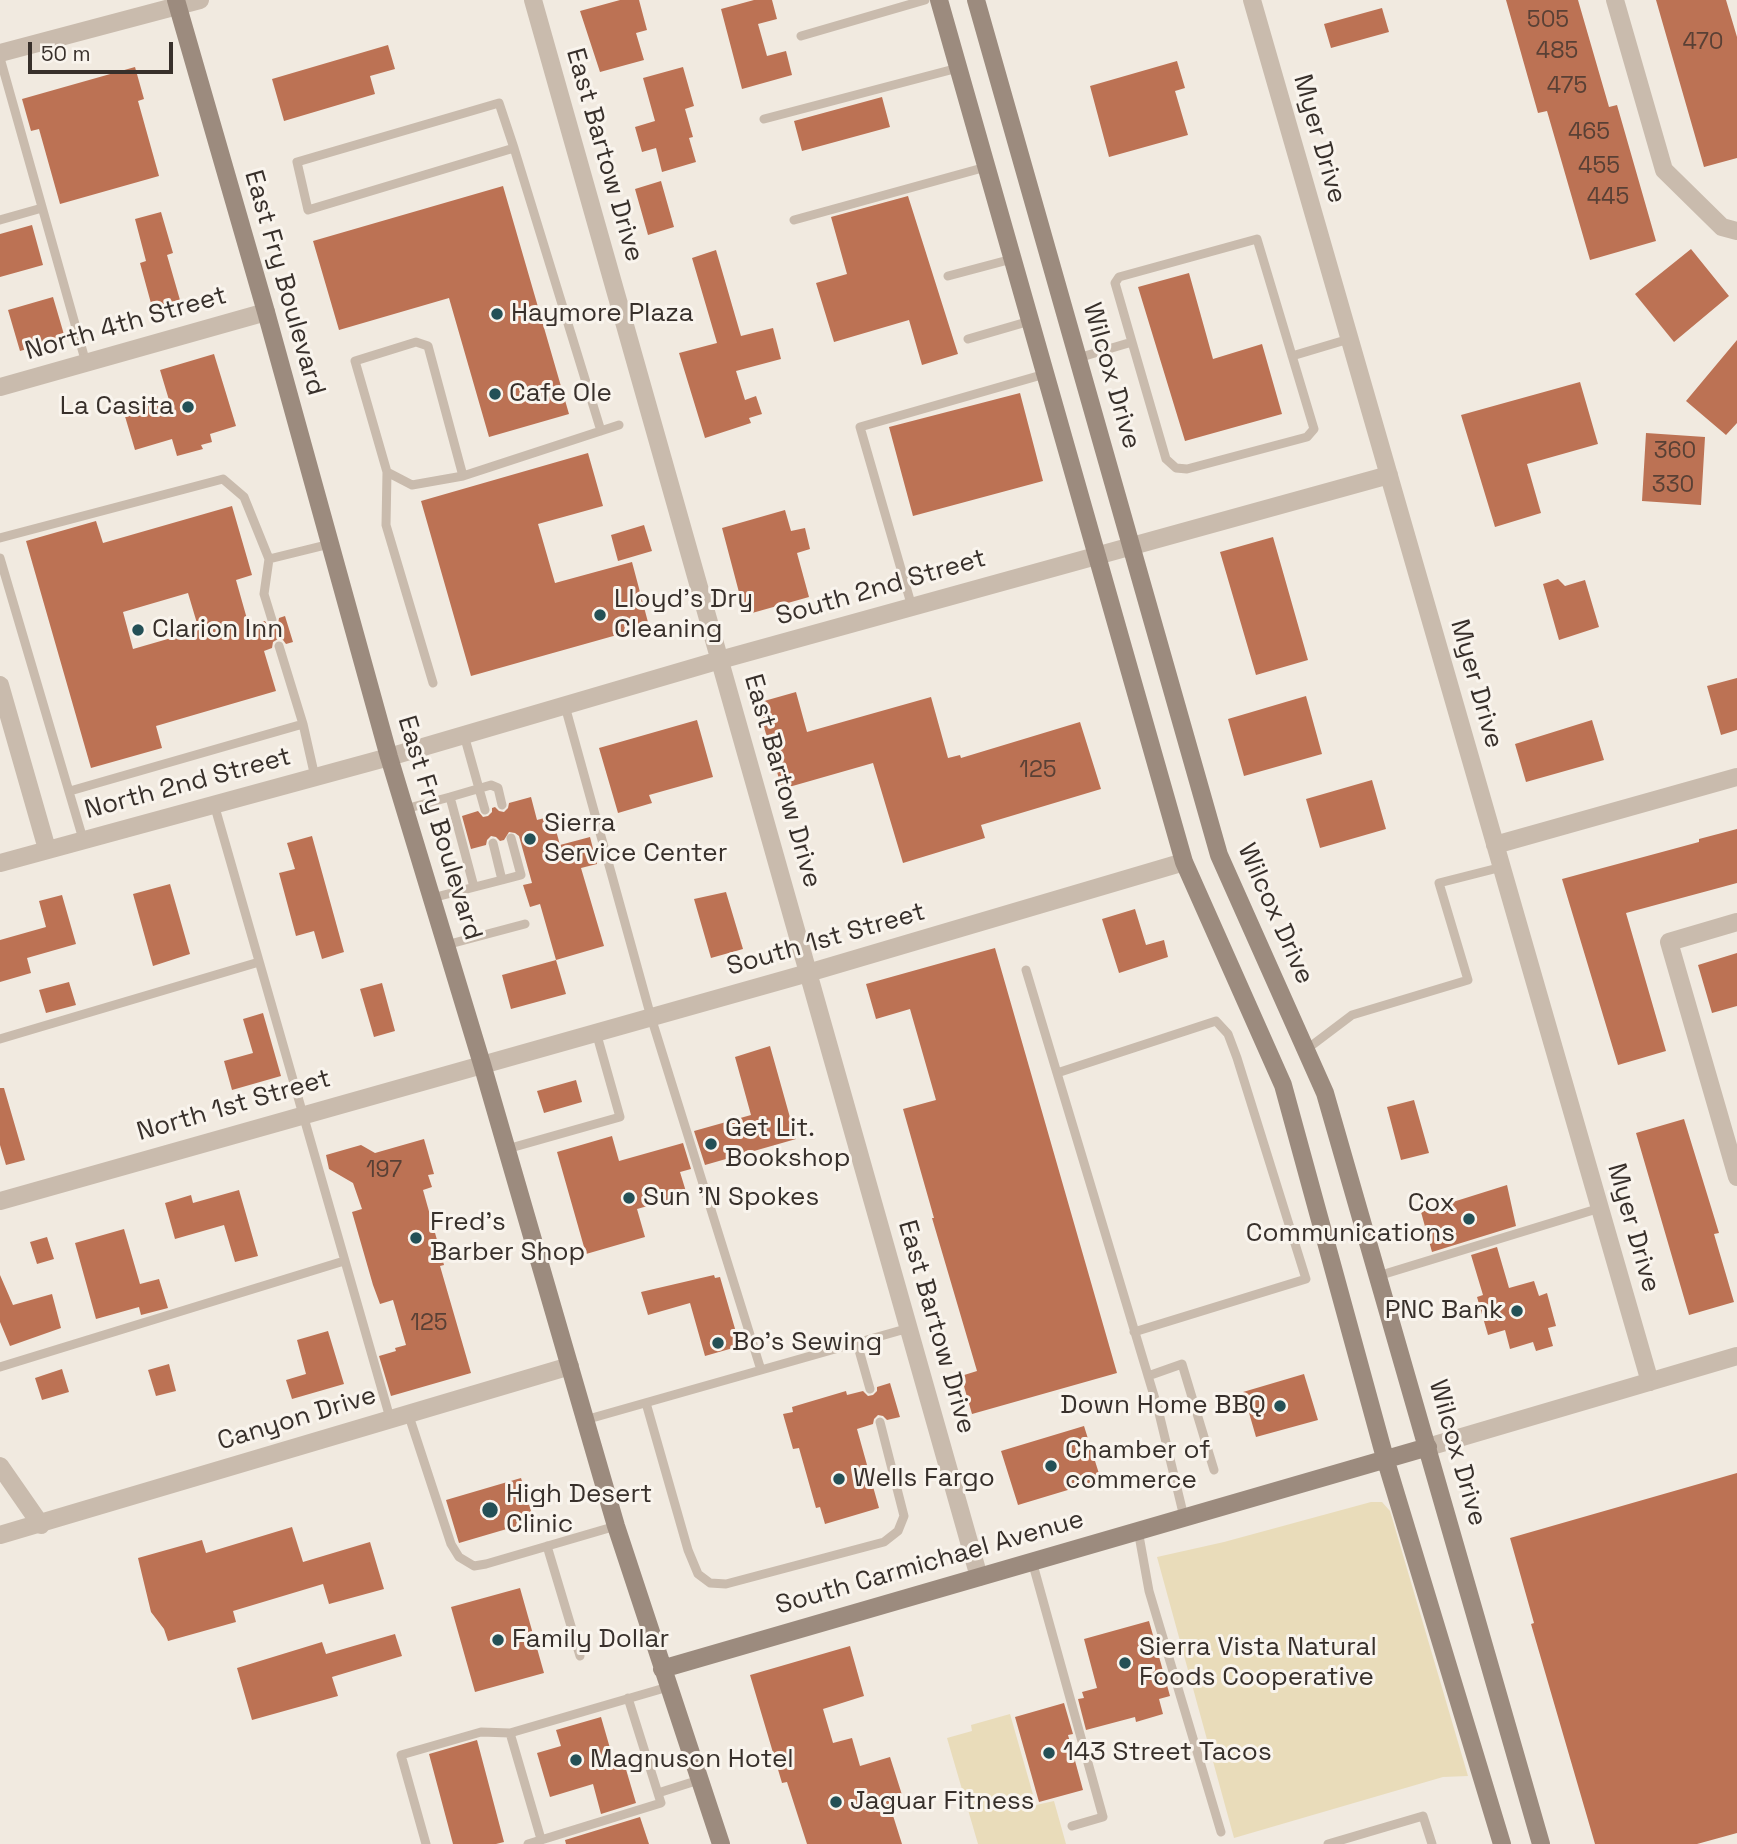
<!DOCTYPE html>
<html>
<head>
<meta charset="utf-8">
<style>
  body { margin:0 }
  #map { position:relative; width:1737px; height:1844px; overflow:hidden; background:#f1eae0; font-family:"Space Grotesk",sans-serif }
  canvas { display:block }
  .scale { position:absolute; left:28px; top:42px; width:145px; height:32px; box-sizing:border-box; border:4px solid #38302b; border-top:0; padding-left:9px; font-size:21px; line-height:24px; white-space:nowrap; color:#38302b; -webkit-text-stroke:5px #f9f4ed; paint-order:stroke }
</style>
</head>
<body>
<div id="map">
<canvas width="1737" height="1844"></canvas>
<div class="scale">50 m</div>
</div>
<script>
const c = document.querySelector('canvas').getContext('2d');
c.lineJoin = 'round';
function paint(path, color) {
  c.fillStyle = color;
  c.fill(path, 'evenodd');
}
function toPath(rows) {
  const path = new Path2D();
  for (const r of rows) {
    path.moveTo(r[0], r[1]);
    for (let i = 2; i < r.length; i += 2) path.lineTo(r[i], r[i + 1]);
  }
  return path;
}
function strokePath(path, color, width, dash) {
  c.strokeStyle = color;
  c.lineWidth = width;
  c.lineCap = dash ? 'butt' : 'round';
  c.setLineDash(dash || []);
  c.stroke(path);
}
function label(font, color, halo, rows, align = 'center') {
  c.font = font + ' "Space Grotesk",sans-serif';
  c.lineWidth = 6;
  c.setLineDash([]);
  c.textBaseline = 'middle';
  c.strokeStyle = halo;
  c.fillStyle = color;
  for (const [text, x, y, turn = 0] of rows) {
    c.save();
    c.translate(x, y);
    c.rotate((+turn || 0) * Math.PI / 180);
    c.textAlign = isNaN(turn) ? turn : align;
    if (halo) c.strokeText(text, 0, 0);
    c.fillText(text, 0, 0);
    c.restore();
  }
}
const sand = toPath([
  [1371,1502,1382,1502,1390,1511,1468,1776,1443,1777,1234,1838,1157,1557,1224,1542],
  [1010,1714,1036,1805,1054,1801,1066,1844,978,1844,947,1738,972,1731,971,1725]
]);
const building = toPath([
  [620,0,639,0,647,30,636,33,644,60,600,72,580,11],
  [754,0,772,0,777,19,758,24,767,56,786,51,792,75,742,89,721,9],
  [1506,0,1578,0,1609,107,1617,105,1656,241,1590,260,1547,111,1538,113],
  [1656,0,1726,0,1737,37,1737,158,1704,167],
  [1382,8,1389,32,1331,48,1324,24],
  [388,45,395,69,370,76,375,94,284,121,272,79],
  [1177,61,1185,88,1175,91,1188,135,1109,157,1090,86],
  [135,67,144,99,138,101,159,176,60,204,39,129,31,131,22,99],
  [683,67,694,106,685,109,693,137,689,138,696,162,662,172,656,148,642,152,635,127,655,121,643,78],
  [882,97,890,127,802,151,794,121],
  [661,181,674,227,648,235,635,189],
  [503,186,569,414,489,437,449,298,339,330,313,241],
  [908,196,958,354,922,365,909,320,834,342,816,283,847,274,831,217],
  [161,212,173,253,167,255,180,300,152,307,140,263,146,261,135,219],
  [32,225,43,265,0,277,0,234],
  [1691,249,1729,296,1674,342,1635,294],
  [716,250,741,336,773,328,781,359,736,371,745,400,756,396,762,414,749,418,751,423,705,438,679,353,717,343,692,258],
  [1189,273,1213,359,1262,344,1282,414,1185,441,1138,287],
  [53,297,65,338,20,351,8,310],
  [1737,340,1737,423,1726,435,1686,401],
  [214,354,236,426,210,434,212,442,201,445,203,449,177,456,172,439,135,450,124,413,169,400,160,370],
  [1580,382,1598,444,1527,464,1541,513,1495,527,1461,415],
  [1020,393,1043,481,913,516,889,427],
  [1646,433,1705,437,1701,505,1642,501],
  [588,453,603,506,538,524,555,583,632,562,649,626,471,676,421,501],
  [232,506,252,575,236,580,249,626,265,621,268,626,273,627,278,624,279,618,285,616,293,642,286,644,283,640,278,639,273,642,272,648,264,651,276,691,156,726,162,748,91,768,26,541,96,521,103,543],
  [188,593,199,630,133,649,123,612],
  [785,510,791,531,805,528,810,549,797,553,809,597,745,615,722,528],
  [644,525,652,551,618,561,611,535],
  [1273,537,1308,660,1256,675,1220,552],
  [1558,579,1565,586,1585,580,1599,627,1559,640,1543,584],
  [1737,678,1737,730,1721,735,1707,686],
  [796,692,807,732,931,697,948,758,960,755,961,758,1080,722,1101,789,981,825,985,838,903,863,873,763,782,789,757,703],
  [1306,696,1322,754,1244,776,1228,719],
  [697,720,713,777,649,795,652,803,618,813,599,748],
  [1592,720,1604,760,1526,782,1515,744],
  [1372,780,1386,829,1320,848,1306,799],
  [531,797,537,820,552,816,560,845,590,837,597,864,581,868,604,946,556,960,540,904,530,907,523,885,532,883,519,836,515,833,509,832,504,840,500,841,496,837,491,836,487,840,486,845,471,849,462,816,478,811,483,817,488,816,492,812,492,808,495,807,499,811,504,812,508,808,509,803],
  [1737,829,1737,883,1626,913,1666,1051,1618,1065,1562,879,1699,842,1699,839],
  [312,836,344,952,322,959,314,931,296,936,279,873,295,869,287,843],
  [170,884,190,954,153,966,133,894],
  [726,892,743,949,711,958,694,899],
  [62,895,76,944,27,958,31,973,0,982,0,940,46,927,39,901],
  [1135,909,1146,945,1164,940,1168,957,1119,973,1102,919],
  [995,948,1117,1373,972,1414,961,1376,977,1371,932,1218,934,1218,903,1109,936,1100,910,1009,876,1019,866,984],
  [1737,953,1737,1006,1712,1013,1698,965],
  [556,960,566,994,511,1009,502,975],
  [69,982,76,1005,46,1013,39,990],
  [382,983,395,1031,374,1037,360,989],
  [263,1013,281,1076,232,1090,224,1061,253,1053,243,1019],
  [770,1046,796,1139,705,1165,694,1131,751,1115,735,1057],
  [576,1080,582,1102,544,1113,537,1091],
  [0,1088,4,1088,25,1160,6,1165,0,1145],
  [1414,1100,1429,1153,1401,1160,1387,1107],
  [1684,1119,1719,1233,1714,1234,1734,1302,1689,1315,1636,1133],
  [612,1136,619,1161,683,1143,691,1169,680,1172,687,1195,637,1209,645,1237,586,1254,557,1152],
  [424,1139,434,1174,428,1175,432,1187,423,1190,444,1265,440,1266,471,1373,391,1396,379,1356,396,1351,395,1348,406,1345,393,1300,380,1304,373,1285,352,1212,362,1209,353,1183,329,1169,326,1155,361,1145,375,1153],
  [1507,1185,1516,1226,1432,1252,1421,1212],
  [239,1190,258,1256,235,1262,224,1225,175,1239,165,1203,191,1195,193,1203],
  [124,1229,140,1284,159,1279,168,1308,141,1315,139,1307,96,1319,75,1243],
  [47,1237,54,1259,37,1264,30,1242],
  [1497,1247,1509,1288,1534,1281,1539,1296,1547,1293,1556,1326,1548,1328,1553,1346,1536,1351,1533,1342,1510,1349,1505,1330,1488,1335,1477,1297,1483,1295,1471,1255],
  [0,1275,13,1305,52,1294,61,1328,10,1346,0,1322],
  [714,1275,715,1278,720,1277,740,1346,705,1356,690,1303,648,1315,641,1292],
  [328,1331,344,1384,292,1399,286,1380,306,1374,297,1340],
  [169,1364,176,1391,156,1396,148,1370],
  [62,1369,69,1392,42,1400,35,1378],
  [1304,1374,1318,1420,1256,1437,1243,1392],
  [890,1383,900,1417,887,1420,883,1416,878,1415,874,1419,873,1424,857,1429,879,1508,825,1524,820,1507,816,1508,799,1448,793,1449,783,1414,793,1412,792,1407,846,1391,847,1395,863,1391,868,1396,873,1395,877,1391,877,1387],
  [1084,1426,1101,1480,1018,1505,1001,1451],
  [1737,1473,1737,1833,1697,1844,1595,1844,1531,1624,1534,1623,1510,1538],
  [521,1478,534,1521,459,1543,446,1500],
  [292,1527,303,1562,370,1542,384,1589,329,1604,323,1584,233,1611,236,1622,168,1641,164,1629,151,1612,138,1558,202,1540,206,1553],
  [520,1588,544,1673,475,1692,451,1607],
  [1149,1621,1170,1696,1159,1699,1163,1714,1136,1722,1135,1717,1086,1730,1078,1699,1084,1698,1082,1692,1097,1688,1084,1639],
  [395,1634,402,1656,332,1677,338,1696,252,1720,237,1668,322,1642,326,1654],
  [850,1646,864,1696,823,1709,833,1743,852,1738,860,1766,890,1757,903,1798,889,1803,902,1844,807,1844,787,1782,782,1783,750,1675],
  [1064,1703,1073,1734,1068,1735,1083,1790,1039,1802,1015,1717],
  [601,1717,616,1769,625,1766,636,1803,601,1814,593,1784,550,1797,537,1753,561,1746,556,1730],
  [477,1740,504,1842,496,1844,453,1844,429,1754],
  [640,1817,649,1844,566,1844,565,1840]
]);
const lane = toPath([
  [801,36,925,0],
  [0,58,86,363],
  [764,119,958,68],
  [514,148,308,210,297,162,499,103,514,148,601,431],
  [0,220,42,208],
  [794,220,986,167],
  [948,276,1012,259],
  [968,339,1030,321],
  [1292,356,1349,339],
  [1078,358,1132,342,1115,283,1119,277,1257,239,1314,429,1307,437,1187,469,1176,468,1166,459,1132,342],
  [387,472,412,485,463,476,619,425],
  [0,538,223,479,244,497,269,559,330,544],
  [0,558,83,839],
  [269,559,264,594,272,620],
  [912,607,860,427,1045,374],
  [279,646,303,724],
  [433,683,386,525,387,472,355,361,416,342,428,346,463,476],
  [565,706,651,1017,761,1370],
  [464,735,485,810],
  [70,791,303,724,315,777],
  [450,797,491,785,498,788,502,805],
  [214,804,390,1418],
  [405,809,450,797,474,887],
  [502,880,521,875,511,838],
  [432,898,502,880,493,843],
  [446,945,525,924],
  [1026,970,1158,1409,1184,1517],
  [0,1039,259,962],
  [1307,1049,1352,1015,1468,980,1439,883,1502,867],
  [1057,1073,1216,1021,1228,1034,1237,1058,1306,1279,1134,1332],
  [507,1149,620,1117,596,1032],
  [1378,1276,1600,1208],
  [857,1343,870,1389],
  [0,1367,344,1261],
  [1148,1376,1182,1364,1214,1470],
  [646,1403,688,1550,698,1574,710,1583,726,1584,884,1542,898,1531,904,1516,880,1422],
  [408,1413,451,1544,459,1557,474,1566,486,1564,616,1526],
  [585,1420,909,1328],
  [1138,1530,1149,1591,1221,1832],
  [547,1546,580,1656],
  [1032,1561,1103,1817,1072,1826],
  [510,1733,541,1839],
  [658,1793,699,1780],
  [426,1844,401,1755,481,1732,510,1733,668,1687],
  [528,1844,661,1803,628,1698],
  [1328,1844,1423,1816,1432,1844]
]);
const street = toPath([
  [533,0,979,1577],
  [1252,0,1650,1382],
  [1615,0,1664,170,1722,227,1737,231],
  [0,53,200,0],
  [0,387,266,312],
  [0,685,47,849],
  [1495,845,1737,777],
  [0,863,389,757,720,660,1389,475],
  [1737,922,1669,942,1737,1177],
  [0,1201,808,973,1184,862],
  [1428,1447,1737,1356],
  [0,1466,41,1525],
  [0,1535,570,1366]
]);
const secondary = toPath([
  [176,0,266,312,389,757,482,1064,616,1526,721,1844],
  [939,0,1184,862,1283,1085,1385,1458,1502,1844],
  [976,0,1219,855,1325,1093,1541,1844],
  [662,1669,1428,1447]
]);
const markers = [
  [497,314,7,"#245056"],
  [495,394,7,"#245056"],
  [188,407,7,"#245056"],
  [600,615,7,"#245056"],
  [138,630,7,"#245056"],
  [530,839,7,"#245056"],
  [711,1144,7,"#245056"],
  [629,1198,7,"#245056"],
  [1469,1219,7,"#245056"],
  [416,1238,7,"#245056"],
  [1517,1311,7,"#245056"],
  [718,1343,7,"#245056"],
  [1280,1406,7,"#245056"],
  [1051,1466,7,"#245056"],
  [839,1479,7,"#245056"],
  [490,1510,9,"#245056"],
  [498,1640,7,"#245056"],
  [1125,1663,7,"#245056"],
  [1049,1753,7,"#245056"],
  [576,1760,7,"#245056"],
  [836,1802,7,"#245056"]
];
const numberNames = [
  ["505",1548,21],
  ["470",1703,43],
  ["485",1557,52],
  ["475",1567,87],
  ["465",1589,133],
  ["455",1599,167],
  ["445",1608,198],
  ["360",1675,452],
  ["330",1673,486],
  ["125",1038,771],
  ["197",384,1171],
  ["125",429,1324]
];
const streetNames = [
  ["Myer Drive",1319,139,74],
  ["East Bartow Drive",604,155,74],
  ["East Fry Boulevard",284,283,74],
  ["North 4th Street",126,324,-16],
  ["Wilcox Drive",1111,376,74],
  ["South 2nd Street",881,588,-16],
  ["Myer Drive",1476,684,74],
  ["East Bartow Drive",782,781,74],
  ["North 2nd Street",188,784,-15],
  ["East Fry Boulevard",439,828,73],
  ["Wilcox Drive",1275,914,66],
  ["South 1st Street",826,940,-16],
  ["North 1st Street",234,1106,-16],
  ["Myer Drive",1633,1228,74],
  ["East Bartow Drive",936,1327,74],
  ["Canyon Drive",297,1419,-17],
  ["Wilcox Drive",1457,1453,74],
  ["South Carmichael Avenue",930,1563,-16]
];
const poiNames = [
  ["Haymore Plaza",511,314],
  ["Cafe Ole",509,394],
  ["La Casita",174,407,"right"],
  ["Lloyd's Dry",614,600],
  ["Cleaning",614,630],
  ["Clarion Inn",152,630],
  ["Sierra",544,824],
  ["Service Center",544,854],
  ["Get Lit.",725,1129],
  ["Bookshop",725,1159],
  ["Sun 'N Spokes",643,1198],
  ["Cox",1455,1204,"right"],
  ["Communications",1455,1234,"right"],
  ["Fred's",430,1223],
  ["Barber Shop",430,1253],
  ["PNC Bank",1503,1311,"right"],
  ["Bo's Sewing",732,1343],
  ["Down Home BBQ",1266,1406,"right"],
  ["Chamber of",1065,1451],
  ["commerce",1065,1481],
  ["Wells Fargo",853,1479],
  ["High Desert",506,1495],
  ["Clinic",506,1525],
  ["Family Dollar",512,1640],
  ["Sierra Vista Natural",1139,1648],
  ["Foods Cooperative",1139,1678],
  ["143 Street Tacos",1063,1753],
  ["Magnuson Hotel",590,1760],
  ["Jaguar Fitness",850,1802]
];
paint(sand, '#e9dcba');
paint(building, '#bc7254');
strokePath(lane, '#c9bbad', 9);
strokePath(street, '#c9bbad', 18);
strokePath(secondary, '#9c8b7e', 18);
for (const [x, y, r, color] of markers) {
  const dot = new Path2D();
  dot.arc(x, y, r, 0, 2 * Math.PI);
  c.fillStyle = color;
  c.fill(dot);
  strokePath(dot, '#f9f4ed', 2.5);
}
label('23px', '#594035', null, numberNames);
label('26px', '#38302b', '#f9f4ed', streetNames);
label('26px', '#38302b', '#f9f4ed', poiNames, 'left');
</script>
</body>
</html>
